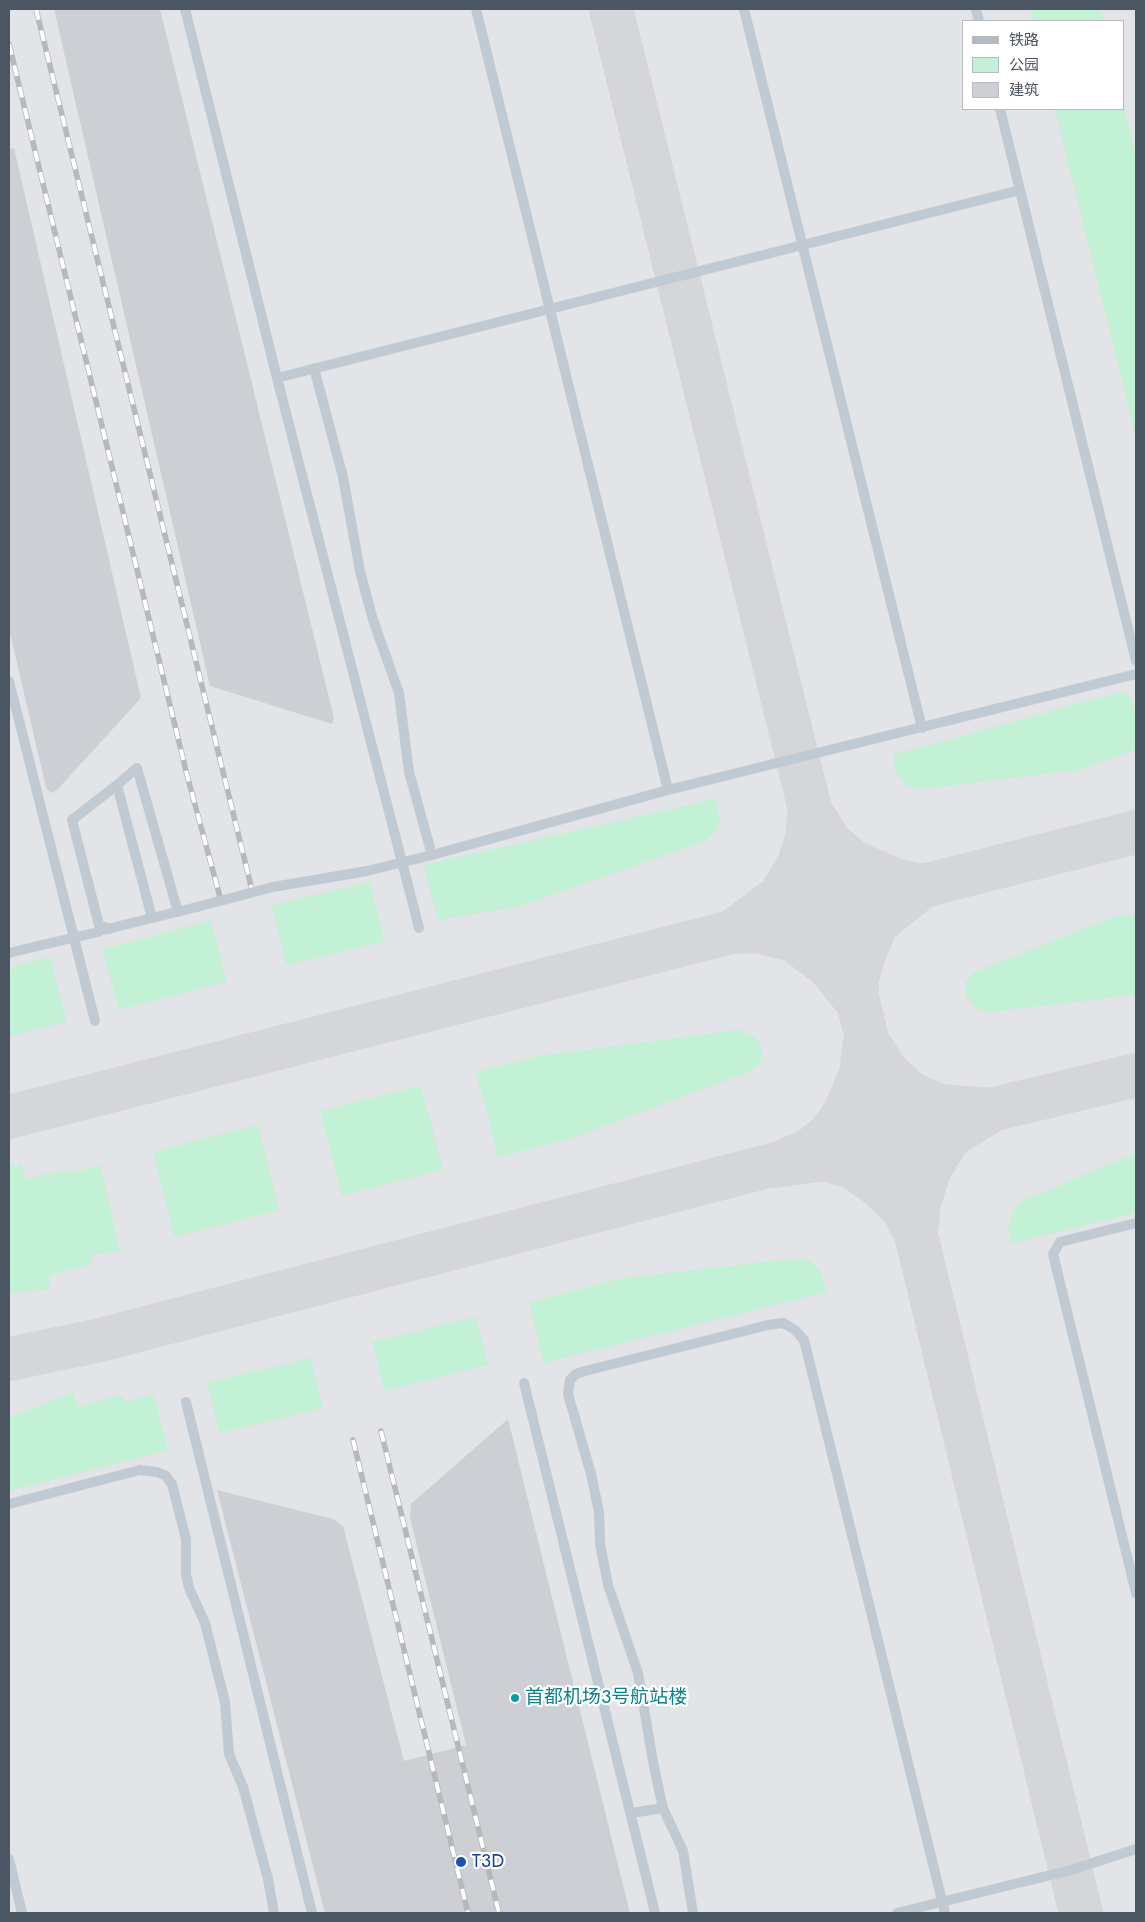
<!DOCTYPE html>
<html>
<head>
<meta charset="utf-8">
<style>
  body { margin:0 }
  #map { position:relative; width:1145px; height:1922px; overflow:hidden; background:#f5f3f3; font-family:Jost,"Noto Sans SC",sans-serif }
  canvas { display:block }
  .frame { position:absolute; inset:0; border:10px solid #4a5661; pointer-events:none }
  .legend { position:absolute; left:962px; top:20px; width:162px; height:90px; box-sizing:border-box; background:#fff; border:1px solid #b7bbc0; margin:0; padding:6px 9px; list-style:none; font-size:15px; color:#4a5661 }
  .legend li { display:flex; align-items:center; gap:10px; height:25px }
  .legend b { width:25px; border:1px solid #b7bbc0 }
</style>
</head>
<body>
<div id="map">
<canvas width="1145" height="1922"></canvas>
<div class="frame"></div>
<ul class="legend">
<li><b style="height:6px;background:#b5b8bd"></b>铁路</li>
<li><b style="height:14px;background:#c3f1d5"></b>公园</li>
<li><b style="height:14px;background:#cdcfd5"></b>建筑</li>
</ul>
</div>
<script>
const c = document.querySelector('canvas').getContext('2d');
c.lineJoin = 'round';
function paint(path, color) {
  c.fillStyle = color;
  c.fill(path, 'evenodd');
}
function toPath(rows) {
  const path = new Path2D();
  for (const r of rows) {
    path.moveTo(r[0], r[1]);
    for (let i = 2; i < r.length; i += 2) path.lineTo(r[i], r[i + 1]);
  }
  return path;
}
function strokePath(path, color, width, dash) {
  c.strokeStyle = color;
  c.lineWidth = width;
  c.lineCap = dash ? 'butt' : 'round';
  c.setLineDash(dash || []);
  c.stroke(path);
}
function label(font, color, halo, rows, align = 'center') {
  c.font = font + ' Jost,"Noto Sans SC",sans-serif';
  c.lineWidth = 4.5;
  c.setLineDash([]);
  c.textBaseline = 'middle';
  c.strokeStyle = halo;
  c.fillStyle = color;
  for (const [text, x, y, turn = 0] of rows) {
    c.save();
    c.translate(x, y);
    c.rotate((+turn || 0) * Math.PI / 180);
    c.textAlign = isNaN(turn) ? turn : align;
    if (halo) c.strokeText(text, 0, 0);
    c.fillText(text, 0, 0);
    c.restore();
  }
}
const airport = toPath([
  [9,9,1136,9,1136,1913,9,1913],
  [964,21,1124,21,1124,109,964,109]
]);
const green = toPath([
  [1030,9,1100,9,1103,21,1033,21],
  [1124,107,1136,158,1136,437,1055,109,1124,109],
  [1117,693,1125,693,1131,697,1136,718,1136,749,1080,770,922,789,907,787,897,774,893,755],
  [715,799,720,818,716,831,703,842,518,907,438,920,424,865],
  [370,882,384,942,286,965,272,905],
  [1136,914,1136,995,989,1012,975,1008,967,997,965,982,973,973,1116,916],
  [211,921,227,982,119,1010,103,949],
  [50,957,67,1021,9,1037,9,971,12,970,11,967],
  [739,1030,754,1036,763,1049,760,1064,748,1072,564,1141,498,1157,476,1072,539,1056],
  [421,1086,443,1169,342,1196,320,1111],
  [258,1125,279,1210,174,1237,153,1152],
  [1136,1153,1136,1213,1012,1243,1008,1227,1013,1211,1025,1200],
  [21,1163,25,1179,66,1170,68,1174,100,1165,120,1251,91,1255,92,1264,49,1275,50,1289,9,1294,9,1167],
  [791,1259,810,1261,821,1271,827,1292,544,1363,529,1302,624,1278],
  [476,1317,488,1365,384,1391,372,1342],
  [311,1358,323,1408,219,1433,207,1383],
  [74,1392,77,1407,122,1395,124,1402,154,1394,168,1450,9,1491,9,1418]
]);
const taxiway = toPath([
  [611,9,916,1235,1081,1913],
  [809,815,807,839,799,864,780,896,732,932,759,931,795,941,828,966,854,998],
  [815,818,830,842,853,862,894,880,923,886,877,923,863,956,857,979,857,992],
  [865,1041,861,1074,845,1112,830,1134,811,1149,775,1166,824,1159,854,1168,878,1185,904,1210,910,1223],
  [874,1051,886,1071,910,1093,939,1106,993,1110,950,1136,930,1168,918,1206,917,1224],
  [9,1117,833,906,923,886,1136,832],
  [9,1359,96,1341,891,1134,1136,1075]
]);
const building = toPath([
  [54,9,160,9,334,718,332,724,210,686],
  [14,148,141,698,56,791,50,793,46,787,9,629,9,149],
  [508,1419,630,1913,325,1913,217,1490,333,1519,343,1526,404,1761,466,1745,410,1518,411,1504]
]);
const service = toPath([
  [185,9,277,378,419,928],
  [476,9,668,790],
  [744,9,922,728],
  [976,9,979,21],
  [1000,109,1136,661],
  [314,368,343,477,360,571,373,620,399,693,409,772,432,855,668,790,1136,674],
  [277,378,1020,190],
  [9,681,95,1021],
  [117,785,137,768,178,912],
  [273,887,367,871],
  [110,929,99,925,72,820,117,785,152,918],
  [103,930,197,907],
  [9,953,42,945],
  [1136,1223,1060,1242,1053,1254,1136,1593],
  [524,1383,655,1913],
  [186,1402,312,1913],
  [9,1504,140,1470,157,1472,166,1476,172,1484,186,1539,186,1574,189,1588,205,1623,225,1702,229,1754,243,1787,268,1879,274,1913],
  [631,1813,663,1808],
  [9,1859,22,1913],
  [693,1913,683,1851,663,1808,654,1767,638,1673,608,1585,600,1544,599,1512,591,1474,568,1394,570,1380,576,1374,585,1371,768,1325,783,1323,795,1330,804,1340,945,1913],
  [897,1913,1071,1870,1136,1849]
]);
const rail = toPath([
  [36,9,252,890],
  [9,44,187,775,220,897],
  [381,1431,499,1913],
  [353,1440,468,1913]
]);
const serviceBridge = toPath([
  [367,871,432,855],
  [197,907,273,887],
  [42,945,98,932]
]);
const markers = [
  [515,1698,5,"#0f9aa8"],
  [461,1862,6,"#1a4fb4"]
];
const cultureNames = [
  ["首都机场3号航站楼",525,1698]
];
const transitNames = [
  ["T3D",472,1862]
];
paint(airport, '#e2e4e7');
paint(green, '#c3f1d5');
strokePath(taxiway, '#d5d6d8', 44);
paint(building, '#cdcfd5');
strokePath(service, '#c1cad2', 10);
strokePath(rail, '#b5b8bd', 5.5);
strokePath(rail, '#fff', 4, [11]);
strokePath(serviceBridge, '#c1cad2', 10);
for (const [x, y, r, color] of markers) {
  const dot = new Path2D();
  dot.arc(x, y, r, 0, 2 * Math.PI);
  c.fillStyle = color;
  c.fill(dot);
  strokePath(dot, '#fff', 2);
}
label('19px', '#0d838f', '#fff', cultureNames, 'left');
label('19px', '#164399', '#fff', transitNames, 'left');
</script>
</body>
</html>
